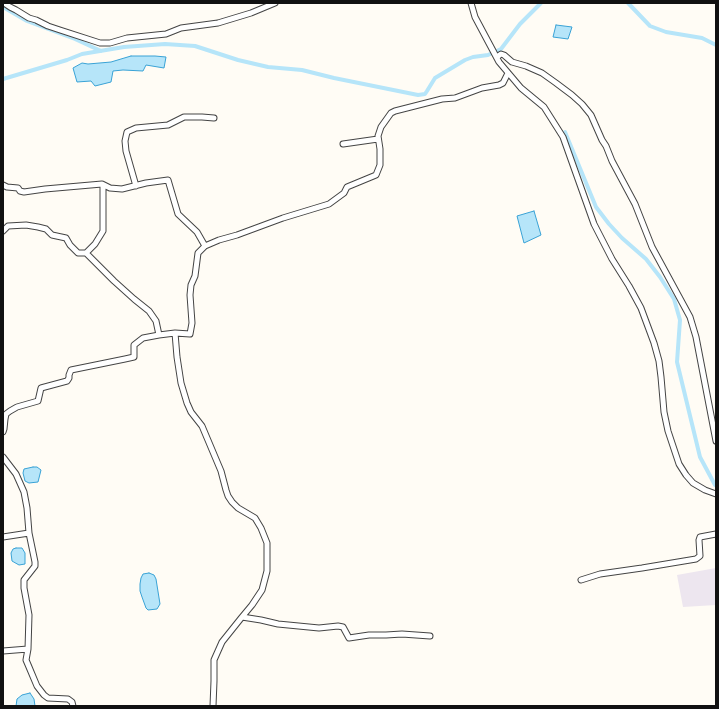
<!DOCTYPE html>
<html>
<head>
<meta charset="utf-8">
<style>
  body { margin:0 }
  #map { position:relative; width:719px; height:709px; overflow:hidden; background:#fffcf5; font-family:"Roboto Serif",serif }
  canvas { display:block }
  .frame { position:absolute; inset:0; border:4px solid #111; pointer-events:none }
</style>
</head>
<body>
<div id="map">
<canvas width="719" height="709"></canvas>
<div class="frame"></div>
</div>
<script>
const c = document.querySelector('canvas').getContext('2d');
c.lineJoin = 'round';
function paint(path, color) {
  c.fillStyle = color;
  c.fill(path, 'evenodd');
}
function toPath(rows) {
  const path = new Path2D();
  for (const r of rows) {
    path.moveTo(r[0], r[1]);
    for (let i = 2; i < r.length; i += 2) path.lineTo(r[i], r[i + 1]);
  }
  return path;
}
function strokePath(path, color, width, dash) {
  c.strokeStyle = color;
  c.lineWidth = width;
  c.lineCap = dash ? 'butt' : 'round';
  c.setLineDash(dash || []);
  c.stroke(path);
}
const industrial = toPath([
  [716,568,716,605,683,607,677,575]
]);
const water = toPath([
  [556,25,572,27,568,39,553,37,556,25],
  [131,56,155,56,166,57,164,68,146,65,143,71,123,70,113,71,111,82,95,86,91,81,77,82,73,68,82,63,88,64,111,62,131,56],
  [534,211,541,235,524,243,517,216,534,211],
  [33,467,37,467,41,470,38,482,29,483,25,481,23,473,24,469,33,467],
  [16,548,22,548,25,553,25,564,19,565,12,561,11,553,13,549,16,548],
  [149,573,154,575,156,579,160,604,157,609,148,610,146,608,142,597,140,591,140,584,141,578,143,574,149,573],
  [30,693,34,699,35,706,16,706,17,699,22,695,30,693]
]);
const canal = toPath([
  [628,3,650,26,666,32,702,38,716,45],
  [3,7,27,21,75,39,101,51],
  [3,79,67,60,82,54,124,47,165,44,195,46,238,60,268,67,302,70,334,78,418,95,425,94,427,91,435,78,465,60,473,57,488,55,501,49,520,24,541,3],
  [565,132,596,207,609,224,622,238,646,259,660,277,674,299,680,320,677,362,700,457,715,485,716,485]
]);
const minor = toPath([
  [4,3,10,7,16,10,29,18,36,20,48,26,60,30,100,43,110,43,127,38,166,34,181,28,218,23,251,13,275,3],
  [471,3,475,17,499,62,521,88,544,107,563,137,594,224,612,259,629,286,641,308,654,343,659,361,661,377,664,412,668,431,679,464,686,475,693,483,705,490,716,494],
  [497,57,501,54,504,55,512,62,526,66,542,73,556,83,572,95,582,104,591,115,602,140,606,146,612,161,635,204,652,247,690,317,696,337,716,441],
  [343,144,378,139],
  [3,185,7,187,18,188,20,191,24,192,45,189,102,184,110,188,122,189,146,183,168,180,178,214,197,232,205,246,219,240,237,235,283,218,329,204,344,193,347,187,376,175,380,165,380,149,378,136,381,127,391,113,395,111,442,99,455,98,482,88,499,85,503,83,508,73],
  [136,186,126,151,125,141,127,132,136,128,168,125,184,117,202,117,214,118],
  [3,231,8,226,26,225,38,227,46,229,52,235,66,238,70,245,78,253,86,253,114,281,134,299,149,311,156,321,159,335],
  [86,253,95,244,103,231,103,185],
  [175,333,177,357,181,383,187,403,191,412,202,426,221,471,226,490,228,496,232,502,238,508,255,518,261,528,267,543,267,571,262,590,252,605,242,617],
  [3,432,4,429,5,419,6,414,10,411,17,407,38,401,41,388,67,381,69,378,69,375,71,370,125,359,134,357,134,345,143,338,159,335,175,333,190,334,192,323,190,295,191,285,195,276,198,253,205,246],
  [3,457,16,474,24,492,27,508,29,533,35,562,35,566,24,580,24,588,29,615,28,649,26,660,29,667,37,686,44,695,48,698,68,699,72,702,73,706],
  [3,537,29,533],
  [581,580,600,574,642,568,696,559,700,556,699,540,700,537,716,534],
  [3,651,28,649],
  [213,706,214,681,214,660,222,642,242,617,261,620,278,624,319,628,338,626,343,627,349,638,369,635,386,635,402,634,430,636]
]);
paint(industrial, '#ede6ef');
paint(water, '#b6e5f9');
strokePath(water, '#39a2d5', 1);
strokePath(canal, '#b6e5f9', 4);
strokePath(minor, '#444', 7);
strokePath(minor, '#fff', 5);
</script>
</body>
</html>
